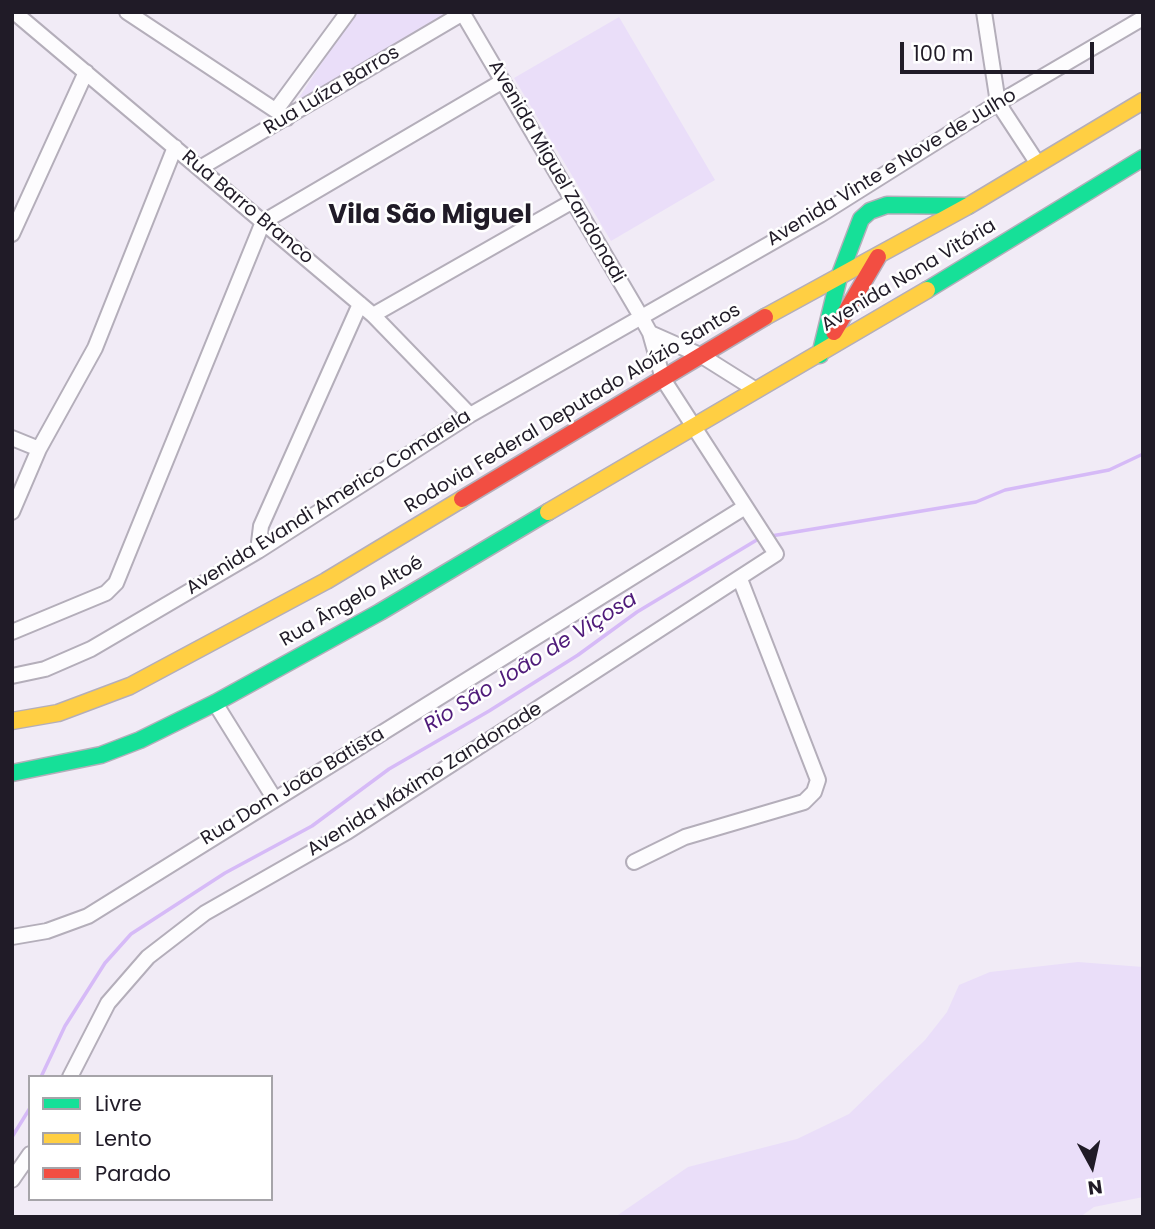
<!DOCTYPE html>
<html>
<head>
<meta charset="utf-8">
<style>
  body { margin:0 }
  #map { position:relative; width:1155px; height:1229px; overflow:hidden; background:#f1ebf6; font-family:Poppins,sans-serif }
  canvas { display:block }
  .frame { position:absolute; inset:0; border:14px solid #201b27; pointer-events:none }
  .legend { position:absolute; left:28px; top:1075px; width:245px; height:126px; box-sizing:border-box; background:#fff; border:2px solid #a6a4a9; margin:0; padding:9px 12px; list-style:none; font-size:21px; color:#201b27 }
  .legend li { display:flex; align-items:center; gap:14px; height:35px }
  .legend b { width:35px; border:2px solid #a6a4a9 }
  .north { position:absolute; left:1057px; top:1131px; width:70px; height:70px; -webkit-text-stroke:5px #fff; paint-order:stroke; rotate:172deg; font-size:19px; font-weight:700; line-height:28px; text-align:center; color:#201b27 }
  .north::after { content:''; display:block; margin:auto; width:24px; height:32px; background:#201b27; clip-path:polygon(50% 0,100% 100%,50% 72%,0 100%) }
  .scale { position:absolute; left:900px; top:42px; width:194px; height:32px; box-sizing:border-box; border:4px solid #201b27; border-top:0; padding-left:9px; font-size:21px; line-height:24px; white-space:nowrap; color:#201b27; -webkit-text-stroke:5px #fff; paint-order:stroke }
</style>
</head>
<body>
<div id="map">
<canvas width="1155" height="1229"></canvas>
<div class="frame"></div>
<ul class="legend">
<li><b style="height:9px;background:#16e098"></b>Livre</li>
<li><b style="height:9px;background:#ffcf43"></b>Lento</li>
<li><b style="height:9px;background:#f24e42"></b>Parado</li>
</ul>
<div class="north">N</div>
<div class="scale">100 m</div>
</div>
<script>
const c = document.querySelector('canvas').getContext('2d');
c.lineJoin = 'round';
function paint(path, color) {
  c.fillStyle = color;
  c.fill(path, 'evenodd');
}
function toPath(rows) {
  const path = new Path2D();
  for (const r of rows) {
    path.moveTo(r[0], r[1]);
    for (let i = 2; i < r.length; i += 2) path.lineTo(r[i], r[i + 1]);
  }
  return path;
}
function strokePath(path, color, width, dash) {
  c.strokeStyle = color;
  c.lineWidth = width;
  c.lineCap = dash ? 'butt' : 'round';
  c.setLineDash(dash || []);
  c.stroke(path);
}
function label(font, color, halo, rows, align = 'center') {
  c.font = font + ' Poppins,sans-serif';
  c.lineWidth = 5;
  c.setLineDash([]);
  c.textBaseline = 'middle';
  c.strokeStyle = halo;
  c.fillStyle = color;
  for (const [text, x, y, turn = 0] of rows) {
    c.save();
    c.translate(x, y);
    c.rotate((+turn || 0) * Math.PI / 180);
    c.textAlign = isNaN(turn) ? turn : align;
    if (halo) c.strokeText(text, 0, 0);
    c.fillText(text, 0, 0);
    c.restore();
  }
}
const green = toPath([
  [355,12,461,12,287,116],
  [619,17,715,180,611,241,514,78],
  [1078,962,1143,967,1143,1197,1094,1207,1080,1217,615,1217,688,1167,797,1139,849,1114,925,1040,947,1012,959,985,990,972]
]);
const stream = toPath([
  [771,536,976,502,1005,490,1109,470,1143,454],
  [41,1077,65,1026,105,963,131,934,225,873,312,826,389,769,489,711,578,655,637,612,760,538],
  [12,1137,30,1108]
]);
const street = toPath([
  [14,12,373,315,470,415],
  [127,12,287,118],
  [984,12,998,103,1038,164],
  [276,110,348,12],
  [200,168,463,13],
  [12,234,86,72],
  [373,315,573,201],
  [650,333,702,356,756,390],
  [12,438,39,449],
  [12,512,39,449,95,348,175,147],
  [258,551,261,526,360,304],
  [12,632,106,593,116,583,263,222,503,81],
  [12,676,45,669,91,649,258,551,470,415,820,215,998,103,1143,18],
  [215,703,274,798],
  [634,862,685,837,804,802,814,792,818,780,740,579],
  [12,937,47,931,88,916,745,507],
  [70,1077,108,1003,148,957,205,913,347,832,776,554,663,379,650,333,640,315,462,12],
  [12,1180,30,1154]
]);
const fast = toPath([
  [927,290,1143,158],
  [820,355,839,277,861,219,870,211,887,205,968,206],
  [12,773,101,755,140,740,215,703,380,612,548,512]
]);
const slow = toPath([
  [765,317,968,206,1143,101],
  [548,512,927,290],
  [12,721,58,713,130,686,326,581,462,499]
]);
const jam = toPath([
  [834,332,878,257],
  [462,499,765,317]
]);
const streetNames = [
  ["Rua Luíza Barros",332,91,-31],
  ["Avenida Vinte e Nove de Julho",892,168,-31],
  ["Avenida Miguel Zandonadi",556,172,60],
  ["Rua Barro Branco",247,208,40],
  ["Avenida Nona Vitória",909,276,-31],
  ["Rodovia Federal Deputado Aloízio Santos",573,409,-31],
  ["Avenida Evandi Americo Comarela",329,503,-32],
  ["Rua Ângelo Altoé",352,602,-30],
  ["Avenida Máximo Zandonade",425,780,-32],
  ["Rua Dom João Batista",293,787,-31]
];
const waterNames = [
  ["Rio São João de Viçosa",531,663,-32]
];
const districtNames = [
  ["Vila São Miguel",430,216]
];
paint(green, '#eadef9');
strokePath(stream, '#d6baf7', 3.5);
strokePath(street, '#b4aeba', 18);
strokePath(fast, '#b4aeba', 19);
strokePath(slow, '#b4aeba', 19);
strokePath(jam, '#b4aeba', 19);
strokePath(street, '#fdfcfe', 14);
strokePath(fast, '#16e098', 16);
strokePath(slow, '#ffcf43', 16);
strokePath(jam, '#f24e42', 16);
label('19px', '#201b27', '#fff', streetNames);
label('italic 21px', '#4f1b7a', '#fff', waterNames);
label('bold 26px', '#201b27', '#fff', districtNames);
</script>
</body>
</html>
